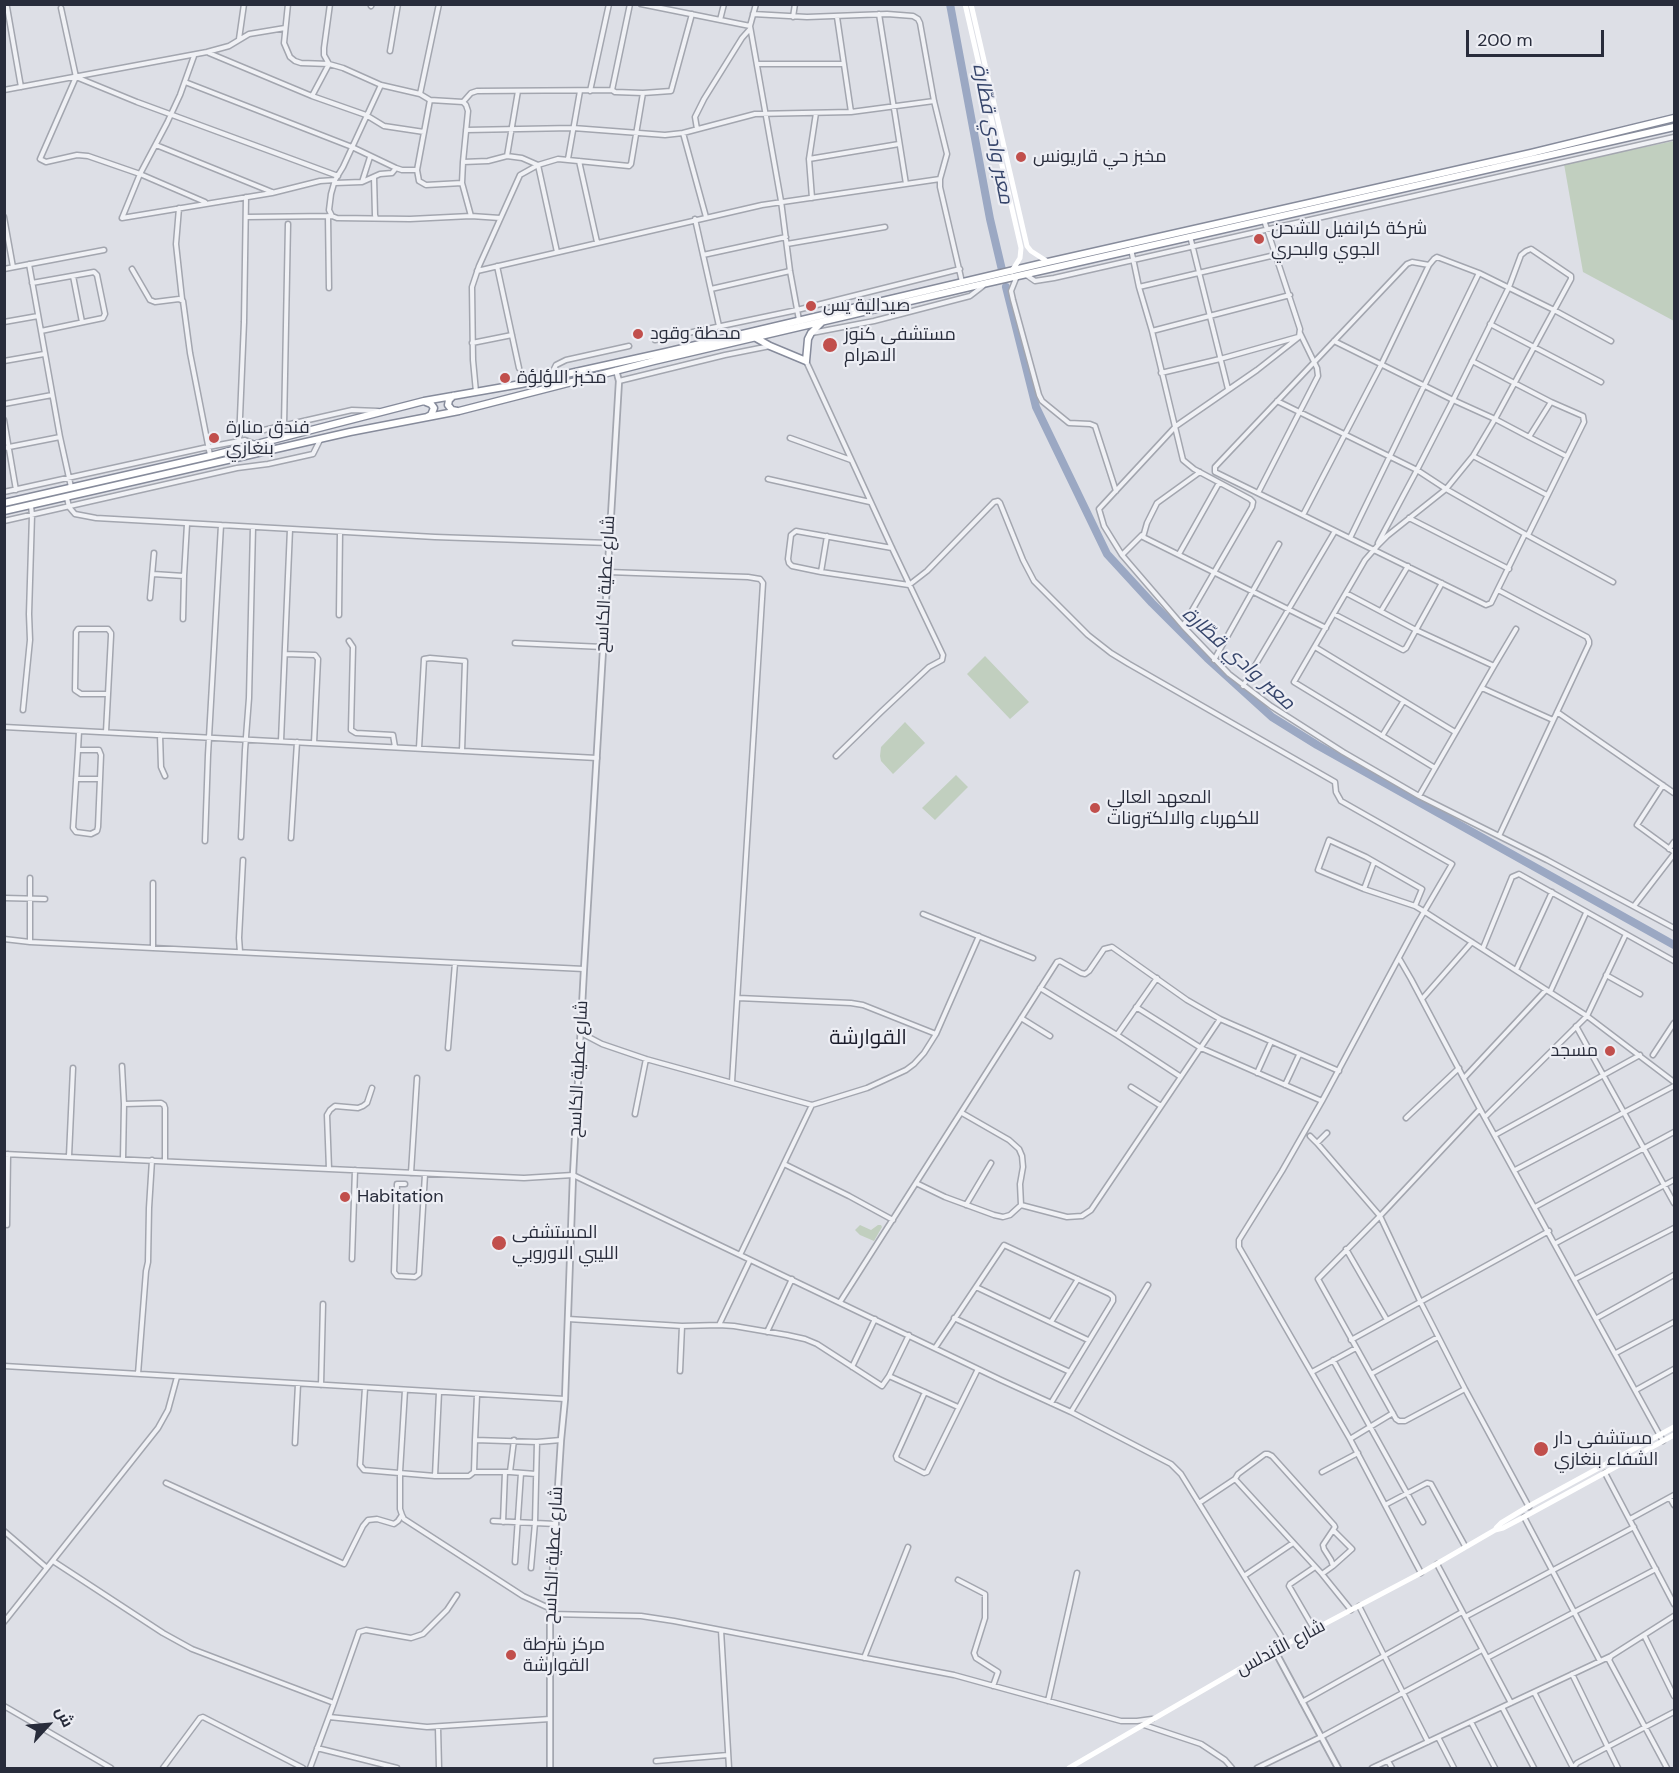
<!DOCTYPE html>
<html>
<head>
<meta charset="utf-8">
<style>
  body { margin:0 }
  #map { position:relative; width:1679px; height:1773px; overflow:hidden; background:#dddfe6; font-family:"DM Sans",Cairo,sans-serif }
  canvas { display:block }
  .frame { position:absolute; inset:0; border:6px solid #282c3b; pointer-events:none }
  .north { position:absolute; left:18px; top:1695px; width:60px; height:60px; -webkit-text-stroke:4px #edeef4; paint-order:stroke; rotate:64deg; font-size:16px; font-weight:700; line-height:24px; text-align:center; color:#282c3b }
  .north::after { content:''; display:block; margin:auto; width:21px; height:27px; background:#282c3b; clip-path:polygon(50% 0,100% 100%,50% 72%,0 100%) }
  .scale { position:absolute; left:1466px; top:30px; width:138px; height:27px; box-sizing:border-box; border:3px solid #282c3b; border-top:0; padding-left:8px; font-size:18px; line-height:21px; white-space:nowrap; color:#282c3b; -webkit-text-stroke:4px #edeef4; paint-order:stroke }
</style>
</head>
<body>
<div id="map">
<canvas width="1679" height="1773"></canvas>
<div class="frame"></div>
<div class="north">ش</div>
<div class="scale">200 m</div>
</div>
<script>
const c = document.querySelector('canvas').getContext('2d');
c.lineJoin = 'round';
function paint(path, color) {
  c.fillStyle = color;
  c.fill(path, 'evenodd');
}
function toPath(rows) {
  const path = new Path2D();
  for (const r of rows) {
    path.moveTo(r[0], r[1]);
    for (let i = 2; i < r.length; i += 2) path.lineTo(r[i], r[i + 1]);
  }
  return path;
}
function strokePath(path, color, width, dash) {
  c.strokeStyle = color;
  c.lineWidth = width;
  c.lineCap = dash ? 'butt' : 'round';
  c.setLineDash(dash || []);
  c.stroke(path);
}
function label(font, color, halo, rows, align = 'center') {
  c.font = font + ' "DM Sans",Cairo,sans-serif';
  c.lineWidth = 4.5;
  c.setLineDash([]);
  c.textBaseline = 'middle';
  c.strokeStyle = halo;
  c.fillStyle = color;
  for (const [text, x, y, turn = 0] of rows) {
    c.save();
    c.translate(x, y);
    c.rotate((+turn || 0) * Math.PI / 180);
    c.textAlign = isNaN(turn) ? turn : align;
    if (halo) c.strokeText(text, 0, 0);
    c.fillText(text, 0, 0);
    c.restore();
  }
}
const green = toPath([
  [1674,141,1674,321,1583,272,1564,164],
  [985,656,1029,702,1010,719,967,674],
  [905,722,925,743,893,774,881,761,880,756,881,747],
  [956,775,968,787,935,820,922,808],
  [860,1225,871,1230,878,1225,881,1225,882,1227,874,1241,860,1235,855,1230]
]);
const river = toPath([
  [950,4,990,219,1002,270],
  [1006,287,1036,407,1107,554,1152,603,1207,658,1272,717,1317,745,1674,945]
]);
const minor = toPath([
  [288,4,284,43,290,57,295,61,301,63,329,64,343,68,381,85],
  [630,4,612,90,615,92,643,93,671,91,692,14],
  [641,4,750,26,781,201,790,271,799,320],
  [371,6,372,4],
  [7,7,21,87],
  [61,8,76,77,40,159,46,162,77,155,88,156,140,174,205,202],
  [753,14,807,17,887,14,913,16,918,19,920,23,934,101,947,154,940,179,940,187,962,282],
  [879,14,906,184],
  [793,17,795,4],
  [837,17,851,112],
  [720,20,724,4],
  [750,26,756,4],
  [239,39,244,4],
  [390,51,398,4],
  [209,53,312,96,366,115,384,126,424,132],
  [757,64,844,64],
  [76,77,137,102,338,176],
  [185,82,352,147,396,168,402,170,417,170],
  [4,90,207,52,229,46,249,34,285,28],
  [590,91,609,4],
  [420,94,439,4],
  [312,96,329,64,324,55,324,48,330,4],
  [430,100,417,170,419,181,426,185,462,183],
  [463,102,471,93,477,91,612,90],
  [697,129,695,117,704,99,742,38,750,29],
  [466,130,573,128,665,135,683,133,755,114,851,112,934,101],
  [683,133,706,217],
  [156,145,272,192],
  [507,156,518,91],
  [568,159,580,91],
  [809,159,899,144],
  [579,161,597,242],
  [463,162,488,161,507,156,522,158,538,165,557,252],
  [374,177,375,215,376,218],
  [335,180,331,194,329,210,332,216,337,218,410,219,471,216,500,218],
  [362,182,370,157],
  [335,183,362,182,380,174,392,173,396,168],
  [812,198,809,159,816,113],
  [179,208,176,244,182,299],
  [328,216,329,288],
  [4,217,13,267],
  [246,217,332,216],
  [122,218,272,193,320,181,335,180,343,167,381,85,420,94,430,100,463,102,466,105,468,111,463,162,462,183,471,216],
  [122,218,140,174,167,123,180,95,194,56],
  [695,219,719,326],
  [1264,220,1300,329,1299,337,1257,370,1176,426,1099,509,1104,526,1122,555,1183,626,1229,674,1271,706,1343,752,1419,796,1547,860,1674,928],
  [1190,236,1228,389],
  [787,244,885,227],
  [1131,249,1139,287,1152,331,1183,460,1194,469,1250,499,1253,502,1252,507,1183,626],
  [703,255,786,237],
  [29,264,60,437,71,487],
  [1429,265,1412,262,1407,264,1215,467,1215,472,1486,605,1491,603,1525,534],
  [497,266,519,368],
  [4,269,104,250],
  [132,269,150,300,155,302,179,299,183,301,190,353,210,455],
  [477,271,762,205,940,179],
  [1025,274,1035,281,1054,278,1674,137],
  [73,276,82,322],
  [1017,276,1011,291,1013,300,1039,395,1042,401,1069,423,1090,424,1095,426,1116,491],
  [32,283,94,272,97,275,105,314,103,318,41,331],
  [1139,287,1275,255],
  [711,289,790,271],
  [4,322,38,316],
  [1490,324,1601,382],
  [1152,331,1290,295],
  [812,333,874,321,970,296,983,286],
  [655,340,797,310,960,269],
  [1334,341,1425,386,1453,400,1495,419,1571,279,1571,276,1531,249,1526,251,1521,255,1509,287,1453,400,1417,470,1378,543],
  [472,343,512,335],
  [4,361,44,354],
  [806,361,892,548,943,655,942,660,929,667,881,712,836,756],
  [1472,361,1551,402],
  [1161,373,1220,359,1298,337],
  [550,377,556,365,566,360,629,346],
  [619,381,725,355,770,346],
  [476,392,473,360,472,287,479,266,520,175,538,165,558,159,629,166,631,164,643,93],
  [1277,401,1417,470,1446,489,1525,534,1613,582],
  [4,404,52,395],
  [4,420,16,490],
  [284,426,288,224],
  [264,430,352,410,378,411],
  [1529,437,1566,456],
  [790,438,851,460],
  [239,441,244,322,246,197],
  [4,448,60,437],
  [1473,456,1547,495],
  [1200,472,1157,503,1147,523,1143,537,1326,628],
  [768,479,870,502],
  [4,492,208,447,245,440,255,444],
  [1258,493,1318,376,1317,368,1300,333],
  [67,498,69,507,75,514,96,518,435,537,609,543],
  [1303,515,1381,365,1429,265,1434,259,1437,257,1479,273,1554,310,1611,341],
  [1409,518,1509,569],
  [4,521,237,468,268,464,313,454,320,440],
  [1350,538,1479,273],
  [892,548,796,531,791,535,788,559,789,563,792,566,821,572,909,585,927,571,994,502,998,501,1000,503,1023,560,1034,581,1088,635,1111,653,1129,664,1335,782,1336,792,1341,801,1452,864,1418,922,1322,1101,1282,1171,1239,1240,1239,1247,1350,1439,1421,1573],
  [1179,554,1219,483],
  [1122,555,1142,535],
  [608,572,748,577,760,579,763,583,732,1082],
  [821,572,827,536],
  [153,574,184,576,187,524],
  [1498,590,1587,637,1589,641,1589,644,1499,836],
  [1346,593,1416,630,1494,666,1419,796],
  [150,598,154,553],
  [1381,611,1408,566],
  [1334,614,1403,650,1406,648,1442,583],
  [339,615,340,532],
  [183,619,184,576],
  [349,641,353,647,351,730,356,733,393,735,395,747],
  [515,643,603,647],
  [1315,647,1455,732],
  [285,654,315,655,318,659,314,743],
  [1214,660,1279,544],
  [1494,666,1516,629],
  [1243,686,1335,531],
  [1482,688,1553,720],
  [23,710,30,640,29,614,32,515,31,506],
  [1557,712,1674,793],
  [4,727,597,758],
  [106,732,108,694,111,636,111,633,108,629,78,629,76,632,75,690,81,694,108,694],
  [160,735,161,767,165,776],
  [1382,736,1403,702],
  [281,741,290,529],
  [419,748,424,659,430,658,465,661,462,751],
  [78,750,99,750,101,755,98,827,97,831,91,834,76,832,73,828,78,750,79,731],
  [1435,768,1294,682,1365,560,1379,544,1387,536,1446,489,1473,456,1495,419,1529,437,1551,402,1583,416,1584,422,1528,535],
  [76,779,100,779],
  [1663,785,1637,825,1674,852],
  [241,837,245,750,249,698,253,527],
  [291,838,297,742],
  [205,841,208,755,221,525],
  [1669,849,1674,842],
  [30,878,30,942],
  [1364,889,1374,862],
  [4,898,45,899],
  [1415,906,1422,889,1366,857,1329,840,1318,870,1364,889,1415,906,1425,912,1587,1016,1674,1082],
  [1634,906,1674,854],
  [923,914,1033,958],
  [4,939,30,942,584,969],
  [153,948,153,883],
  [1483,948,1512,877,1519,874,1674,961],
  [240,952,239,938,243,860],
  [1400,960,1411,979,1480,1109,1663,1441],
  [1516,970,1552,892],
  [1606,975,1640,994],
  [1040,988,1117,1035,1181,1077],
  [1550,992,1586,913],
  [738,998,851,1003,863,1005,936,1034],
  [1422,999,1472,942],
  [1136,1007,1201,1048,1322,1101],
  [1021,1018,1050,1036],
  [1576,1026,1674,1203],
  [581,1033,602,1044,646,1059,812,1105,867,1088,906,1070,914,1064,924,1053,936,1034,979,936],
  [1117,1035,1157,978],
  [448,1048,455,963],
  [1653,1055,1674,1023],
  [122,1066,124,1104,123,1159],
  [1257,1073,1271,1042],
  [1464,1078,1546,990],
  [1285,1085,1299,1055],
  [1131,1087,1161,1106],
  [124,1104,161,1103,164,1105,165,1108,165,1161],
  [635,1114,646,1059],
  [1485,1117,1587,1016,1626,934],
  [1406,1118,1459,1068],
  [1327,1133,1317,1143,1380,1216,1421,1303,1465,1389,1529,1507],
  [1495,1135,1640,1055],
  [1310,1136,1317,1143],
  [4,1154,524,1178,573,1175,1001,1380,1071,1412,1171,1464,1181,1474,1286,1644],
  [69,1156,73,1068],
  [784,1164,849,1196,893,1220],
  [329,1169,327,1115,330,1110,335,1106,358,1108,363,1106,367,1103,372,1088],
  [1515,1170,1674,1086],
  [411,1173,417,1078],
  [916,1183,945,1197,994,1215,1003,1217,1010,1215,1021,1205,1020,1184,1023,1167,1022,1156,1019,1149,1009,1140,962,1113],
  [405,1184,397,1184,394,1272,397,1276,415,1277,419,1274,425,1174],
  [966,1205,991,1163],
  [1021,1205,1067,1217,1082,1216,1091,1210,1220,1019],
  [1535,1207,1674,1132],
  [7,1225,8,1154],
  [1556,1243,1674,1180],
  [1346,1249,1387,1320],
  [740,1255,812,1105],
  [352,1259,355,1170],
  [1575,1279,1674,1228],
  [976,1287,1088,1340],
  [840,1302,1057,962,1060,961,1081,973,1085,974,1089,971,1104,949,1112,947,1187,1000,1220,1019,1339,1071],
  [954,1318,1070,1372],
  [1597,1318,1674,1275],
  [568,1319,682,1326,680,1371],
  [1051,1322,1078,1279],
  [719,1325,750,1260],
  [682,1326,719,1325,734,1326,787,1335,805,1339,817,1344,882,1386,889,1376,909,1335],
  [767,1332,792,1279],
  [1438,1337,1371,1374,1318,1279,1380,1216,1480,1109],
  [1351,1340,1549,1231],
  [935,1348,1004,1245,1110,1294,1113,1297,1113,1301,1051,1403],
  [1616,1353,1674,1322],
  [1333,1360,1423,1522],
  [4,1366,565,1399],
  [852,1367,875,1319],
  [1312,1372,1356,1348],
  [138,1374,146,1271,148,1262,149,1208,152,1160],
  [1371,1374,1396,1419,1399,1421,1405,1421,1465,1389],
  [889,1376,958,1407],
  [321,1385,323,1304],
  [365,1388,360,1465,364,1470,435,1476,469,1476,474,1472,475,1440],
  [1636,1390,1674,1369],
  [925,1392,896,1456,897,1459,924,1473,927,1472,978,1369],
  [477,1395,475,1440,537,1442,561,1440],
  [1071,1412,1148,1285],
  [1350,1439,1393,1413],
  [295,1443,298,1384],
  [474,1472,505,1472],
  [510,1472,536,1474],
  [1322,1472,1358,1453],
  [1605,1473,1674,1604],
  [435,1476,439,1392],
  [166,1483,344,1564,363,1526,368,1520,377,1519,394,1524,398,1521,402,1515,400,1509,400,1472,405,1390],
  [1670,1498,1674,1505],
  [1199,1503,1235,1479],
  [1385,1505,1423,1485,1427,1483,1431,1484,1465,1546],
  [402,1515,404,1519,523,1596,551,1609],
  [1524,1517,1600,1661],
  [1630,1519,1674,1495],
  [493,1521,556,1524],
  [503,1522,505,1472,510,1472,514,1440],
  [1333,1530,1352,1549,1333,1566],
  [4,1531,47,1568],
  [53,1561,163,1633,192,1649,334,1703],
  [515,1562,521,1473],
  [1437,1564,1511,1703],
  [531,1568,535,1523,537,1442],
  [1322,1574,1333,1566,1331,1560,1324,1549,1323,1545,1335,1527,1334,1525,1272,1456,1268,1454,1265,1454,1238,1474,1235,1479,1322,1574,1351,1610],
  [1244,1576,1293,1543],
  [958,1580,985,1594,985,1618,974,1653,976,1658,998,1672,993,1686],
  [1359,1606,1428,1742],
  [550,1614,641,1616,674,1621,954,1675,1121,1721,1137,1721,1152,1719],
  [1465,1617,1634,1527],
  [4,1622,158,1428,168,1410,177,1377],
  [1314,1629,1289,1586,1290,1584,1315,1567],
  [721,1630,729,1768],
  [1644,1635,1674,1696],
  [864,1658,908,1547],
  [1487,1658,1656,1569],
  [1572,1674,1618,1768],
  [1534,1692,1573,1768],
  [1048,1701,1077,1573],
  [1302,1702,1462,1612],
  [4,1706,111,1768],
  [1502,1707,1534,1768],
  [329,1717,427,1727,550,1719],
  [1471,1722,1495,1768],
  [1144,1725,1201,1744,1225,1760,1232,1768],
  [438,1727,439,1768],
  [1438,1737,1454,1768],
  [317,1748,397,1768],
  [656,1761,728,1755],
  [1388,1761,1392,1768],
  [163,1768,200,1718,203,1717,303,1768],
  [310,1768,334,1703,359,1632,366,1630,411,1638,423,1634,447,1610,457,1595],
  [1257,1768,1321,1737,1482,1650],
  [1372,1768,1611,1656],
  [1573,1768,1577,1763,1674,1712],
  [1667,1768,1609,1660,1611,1656,1674,1616]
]);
const tertiary = toPath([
  [1275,1651,1338,1768],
  [550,1768,550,1614,561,1440,565,1399,573,1175,584,969,619,381,616,370]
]);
const secondary = toPath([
  [965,4,1021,248,1020,258,1012,271],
  [971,4,1027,246,1031,251,1048,262],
  [1496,1528,1501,1523,1529,1506,1674,1427],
  [1069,1768,1243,1667,1421,1573,1495,1530,1503,1528,1524,1517,1674,1435]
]);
const trunk = toPath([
  [756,338,770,346,806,361,808,339,811,333,822,322],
  [453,396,449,400,448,405,452,410,457,411],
  [426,402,431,404,434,408,431,415,427,417],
  [4,503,210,456,424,401,521,384,666,352,1048,262,1531,153,1674,118],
  [4,511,350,432,459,411,654,361,987,283,1674,127]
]);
const markers = [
  [1021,157,6,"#c14f4c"],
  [1259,239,6,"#c14f4c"],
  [811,306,6,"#c14f4c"],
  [638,334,6,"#c14f4c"],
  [830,345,8,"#c14f4c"],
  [505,378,6,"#c14f4c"],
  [214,438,6,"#c14f4c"],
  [1095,808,6,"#c14f4c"],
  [1610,1051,6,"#c14f4c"],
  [345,1197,6,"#c14f4c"],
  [499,1243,8,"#c14f4c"],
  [1541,1449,8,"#c14f4c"],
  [511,1655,6,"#c14f4c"]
];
const poiNames = [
  ["مخبز حي قاريونس",1033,157],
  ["شركة كرانفيل للشحن",1271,229],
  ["الجوي والبحري",1271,250],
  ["صيدالية يس",823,306],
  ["محطة وقود",650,334],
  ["مستشفى كنوز",844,335],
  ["الاهرام",844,356],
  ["مخبز اللؤلؤة",517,378],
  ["فندق منارة",226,428],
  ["بنغازي",226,449],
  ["المعهد العالي",1107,798],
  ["للكهرباء والالكترونات",1107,819],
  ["مسجد",1598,1051,"right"],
  ["Habitation",357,1197],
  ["المستشفی",512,1233],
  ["الليبي الاوروبي",512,1254],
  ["مستشفى دار",1554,1439],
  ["الشفاء بنغازي",1554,1460],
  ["مركز شرطة",523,1645],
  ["القوارشة",523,1666]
];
const streetNames = [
  ["شارع عطية الكاسح",606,584,-87],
  ["شارع عطية الكاسح",579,1069,-87],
  ["شارع عطية الكاسح",554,1555,-87],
  ["شارع الأندلس",1281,1648,-28]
];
const waterNames = [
  ["معبر وادي قطّارة",992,134,79],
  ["معبر وادي قطّارة",1238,659,42]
];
const quarterNames = [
  ["القوارشة",868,1038]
];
paint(green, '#c1cfbf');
strokePath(river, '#9ba8c3', 8);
strokePath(minor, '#a3a6af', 7);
strokePath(tertiary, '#a3a6af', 8);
strokePath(trunk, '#868b9b', 9);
strokePath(minor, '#f0f1f5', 4);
strokePath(tertiary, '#f0f1f5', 4.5);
strokePath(secondary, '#fff', 5);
strokePath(trunk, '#fff', 6);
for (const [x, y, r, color] of markers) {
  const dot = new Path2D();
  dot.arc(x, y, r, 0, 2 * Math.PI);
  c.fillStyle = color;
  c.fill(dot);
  strokePath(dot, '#edeef4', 2);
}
label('18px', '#282c3b', '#edeef4', poiNames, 'left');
label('18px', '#282c3b', '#edeef4', streetNames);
label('italic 20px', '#36456b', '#edeef4', waterNames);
label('21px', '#1b1d2c', '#edeef4', quarterNames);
</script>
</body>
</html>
